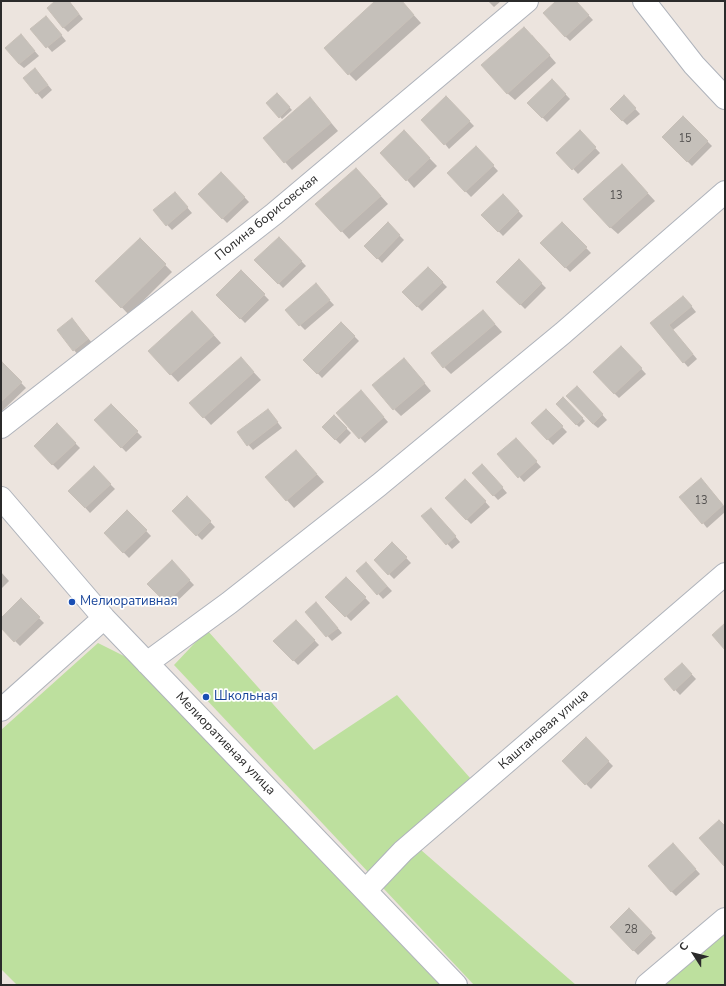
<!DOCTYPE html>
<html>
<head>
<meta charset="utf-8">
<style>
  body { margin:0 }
  #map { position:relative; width:726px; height:986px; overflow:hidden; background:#ece4de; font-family:"Nunito Sans",sans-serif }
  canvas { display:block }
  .frame { position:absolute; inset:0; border:2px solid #2b2b2b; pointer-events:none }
  .north { position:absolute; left:674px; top:934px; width:40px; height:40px; -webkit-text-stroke:3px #fff; paint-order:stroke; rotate:306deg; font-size:11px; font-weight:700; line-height:16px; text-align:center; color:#2b2b2b }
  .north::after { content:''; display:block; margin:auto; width:14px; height:18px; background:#2b2b2b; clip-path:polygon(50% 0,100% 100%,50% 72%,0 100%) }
</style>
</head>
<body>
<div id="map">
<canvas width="726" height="986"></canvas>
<div class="frame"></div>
<div class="north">С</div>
</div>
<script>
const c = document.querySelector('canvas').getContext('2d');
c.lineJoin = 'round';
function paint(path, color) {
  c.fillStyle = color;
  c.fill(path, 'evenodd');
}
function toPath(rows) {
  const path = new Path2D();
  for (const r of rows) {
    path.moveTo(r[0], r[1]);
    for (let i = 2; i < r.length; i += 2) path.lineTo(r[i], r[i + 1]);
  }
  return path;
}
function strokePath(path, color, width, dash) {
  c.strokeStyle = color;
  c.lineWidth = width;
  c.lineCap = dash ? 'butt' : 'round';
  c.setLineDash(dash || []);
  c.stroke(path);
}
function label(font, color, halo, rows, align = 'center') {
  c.font = font + ' "Nunito Sans",sans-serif';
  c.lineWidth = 3.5;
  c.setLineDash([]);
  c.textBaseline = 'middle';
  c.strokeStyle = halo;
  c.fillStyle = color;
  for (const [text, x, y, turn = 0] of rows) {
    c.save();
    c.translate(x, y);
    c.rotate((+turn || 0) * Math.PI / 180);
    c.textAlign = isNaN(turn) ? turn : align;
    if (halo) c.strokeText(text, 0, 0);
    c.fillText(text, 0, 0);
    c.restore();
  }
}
const green = toPath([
  [207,630,314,750,397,695,478,787,421,850,576,985,474,985,174,665],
  [98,643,126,657,440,985,17,985,1,969,1,730],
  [725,930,725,985,659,985]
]);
const shadow = toPath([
  [57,1,69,1,83,19,68,32,63,27],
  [377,1,401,1,421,23,356,81,349,74],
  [488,1,501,1,494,7],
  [558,1,575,1,593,20,570,41,565,36],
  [51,22,66,41,52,52,32,29],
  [532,35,556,63,515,100,507,93],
  [26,41,39,56,24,68,19,64],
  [39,74,52,90,42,99,24,78],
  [552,80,570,99,547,122,528,103],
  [277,94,292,110,282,119,267,103],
  [446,97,474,126,449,149,445,144],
  [624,97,640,114,627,125,611,109],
  [317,106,338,131,292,170,264,138],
  [683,117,712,146,692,166,663,137],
  [580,132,600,153,578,174,558,153],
  [411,139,437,166,414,188,407,180],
  [476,147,498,171,471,197,448,173],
  [221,173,249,202,227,223,199,194],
  [629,173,655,201,618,234,610,227],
  [363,176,388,204,349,239,317,204],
  [503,195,523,216,503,236,483,215],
  [179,198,192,213,172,230,154,211],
  [562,223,591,253,570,272,542,243],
  [388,224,404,240,382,263,366,246],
  [279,238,306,266,283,288,256,260],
  [140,239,172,272,129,315,97,281],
  [519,261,546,288,525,309,498,282],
  [428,268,447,287,422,311,403,292],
  [241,271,269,300,245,323,218,295],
  [320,290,334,305,305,330,300,325],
  [688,302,696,312,673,330,697,359,688,367,651,324],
  [483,311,502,332,451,374,444,367],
  [72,319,93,344,78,355,58,330],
  [200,320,221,343,178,382,149,351],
  [341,323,359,341,322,378,305,360],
  [626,352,646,374,619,398,614,393],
  [2,363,26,388,2,411,1,365],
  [248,366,261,380,211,425,191,403],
  [411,367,431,391,401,416,394,409],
  [582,392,607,420,598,428,593,424],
  [366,397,388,422,365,443,338,413],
  [563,399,585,421,579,427,557,404],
  [111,405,142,437,126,452,96,420],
  [268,410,282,428,253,450,238,433],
  [546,410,567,432,553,445,532,423],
  [334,416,351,433,340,444,323,427],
  [57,425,80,448,58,470,35,446],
  [520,444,541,467,524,482,499,454],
  [303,459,324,482,294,508,266,477],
  [94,468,115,489,90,513,70,491],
  [487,470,507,493,498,500,473,473],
  [705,484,725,507,725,512,707,528,703,523],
  [470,485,490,507,471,524,446,498],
  [187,497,215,527,202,540,173,511],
  [127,511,151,536,129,558,105,533],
  [436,514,460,542,452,549,423,517],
  [392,543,411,563,394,579,375,560],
  [172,562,194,585,171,607,149,584],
  [370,568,392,591,383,599,357,571],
  [1,572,9,581,1,589],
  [346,578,370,603,351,621,327,597],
  [21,600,44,623,20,646,1,627,1,619],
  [321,608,342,633,332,641,306,612],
  [296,621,319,645,298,665,275,641],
  [682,664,696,679,680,695,665,679],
  [586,739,613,766,591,789,563,761],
  [719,821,725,827,725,866,700,838],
  [678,850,700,874,676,896,671,891],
  [629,910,656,938,638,955,611,927]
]);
const building = toPath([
  [55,1,69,1,79,14,63,28,47,8,55,1],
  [375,1,402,1,414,15,348,75,324,48,375,1],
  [556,1,576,1,589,15,565,37,543,13,556,1],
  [46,16,62,35,46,48,30,29,46,16],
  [524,27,550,55,507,94,481,65,524,27],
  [21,34,35,51,19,64,5,48,21,34],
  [35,68,48,85,36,94,23,78,35,68],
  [552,79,566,94,542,118,527,103,552,79],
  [277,93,290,107,279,118,266,103,277,93],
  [624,95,636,108,622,121,610,109,624,95],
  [446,96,470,121,444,145,421,120,446,96],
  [310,97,331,123,284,163,263,138,310,97],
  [683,116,708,141,687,162,662,137,683,116],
  [404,130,430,158,406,181,380,153,404,130],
  [580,130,596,147,572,170,556,153,580,130],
  [476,146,494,165,465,192,447,173,476,146],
  [622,164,648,193,610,228,583,199,622,164],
  [356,168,381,196,341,232,315,204,356,168],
  [221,172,245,197,222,219,198,194,221,172],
  [175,192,188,207,166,226,153,210,175,192],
  [503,194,519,211,498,232,481,215,503,194],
  [388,222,400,235,377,259,364,246,388,222],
  [562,222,587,247,565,268,540,243,562,222],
  [279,237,302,261,278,284,254,260,279,237],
  [140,238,166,264,121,308,95,281,140,238],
  [519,259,542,283,520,305,496,282,519,259],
  [428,267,443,282,417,307,402,292,428,267],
  [241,270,265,294,240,319,216,295,241,270],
  [316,283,330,300,299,326,285,310,316,283],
  [683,296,692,306,669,325,693,354,683,363,650,323,683,296],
  [483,310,495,324,443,368,431,353,483,310],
  [192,311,214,335,170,375,148,351,192,311],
  [72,318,88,339,73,351,57,330,72,318],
  [341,322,355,336,317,374,303,360,341,322],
  [621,346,642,368,614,394,593,372,621,346],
  [241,357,254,372,203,418,189,403,241,357],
  [404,358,425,383,393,410,372,385,404,358],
  [2,362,22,382,1,402,1,363,2,362],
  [577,386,603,414,593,424,566,396,577,386],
  [361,390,384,417,359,439,336,413,361,390],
  [563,397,583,418,576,425,556,404,563,397],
  [111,404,138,431,121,448,94,420,111,404],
  [268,409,278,422,247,446,237,432,268,409],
  [546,409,563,426,547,440,531,423,546,409],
  [334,415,347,428,335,440,322,427,334,415],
  [57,423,76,443,52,465,34,446,57,423],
  [516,438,537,461,518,478,497,454,516,438],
  [296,450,317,474,286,501,265,477,296,450],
  [482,464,503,487,493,496,472,473,482,464],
  [94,466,111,484,85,508,68,491,94,466],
  [701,478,723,505,702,524,679,497,701,478],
  [465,479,486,501,466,520,445,498,465,479],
  [187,496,211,521,196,536,172,511,187,496],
  [431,508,456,536,446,545,421,516,431,508],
  [127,510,147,530,123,553,104,533,127,510],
  [392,542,407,557,388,575,374,560,392,542],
  [172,560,190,580,166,603,147,584,172,560],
  [366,562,387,586,377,595,356,571,366,562],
  [346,577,366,597,345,617,325,597,346,577],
  [21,598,40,617,14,642,1,628,1,618,21,598],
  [316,602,338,628,326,637,305,612,316,602],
  [296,620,315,640,293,661,273,641,296,620],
  [725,623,725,650,712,635,725,623],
  [682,663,692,674,674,691,664,679,682,663],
  [586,737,609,761,585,785,562,761,586,737],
  [719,820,725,826,724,866,699,838,719,820],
  [673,843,696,869,671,892,648,866,673,843],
  [629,908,652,932,633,951,610,927,629,908]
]);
const minor = toPath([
  [644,1,694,65,725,98],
  [1,427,274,214,527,1],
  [1,498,104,618,456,985],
  [147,663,229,603,379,485,563,333,725,192],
  [1,710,104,618],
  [366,890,403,851,725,574],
  [647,985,725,919]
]);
const markers = [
  [72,602,4,"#1a4fb4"],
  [206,697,4,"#1a4fb4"]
];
const numberNames = [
  ["15",685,139],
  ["13",616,196],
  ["13",701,501],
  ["28",631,930]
];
const streetNames = [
  ["Полина борисовская",267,218,-39],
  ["Каштановая улица",544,730,-41],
  ["Мелиоративная улица",225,744,46]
];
const transitNames = [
  ["Мелиоративная",80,602],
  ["Школьная",214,697]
];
paint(green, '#bde09e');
paint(shadow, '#0003');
paint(building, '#c5c0ba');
strokePath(building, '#c8c0b8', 1);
strokePath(minor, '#afb3bb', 24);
strokePath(minor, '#fff', 22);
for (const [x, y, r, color] of markers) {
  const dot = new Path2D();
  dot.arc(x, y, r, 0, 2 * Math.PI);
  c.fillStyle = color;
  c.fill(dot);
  strokePath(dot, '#fff', 1.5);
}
label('11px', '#52504f', null, numberNames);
label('13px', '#2b2b2b', '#fff', streetNames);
label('13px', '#164399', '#fff', transitNames, 'left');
</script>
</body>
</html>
